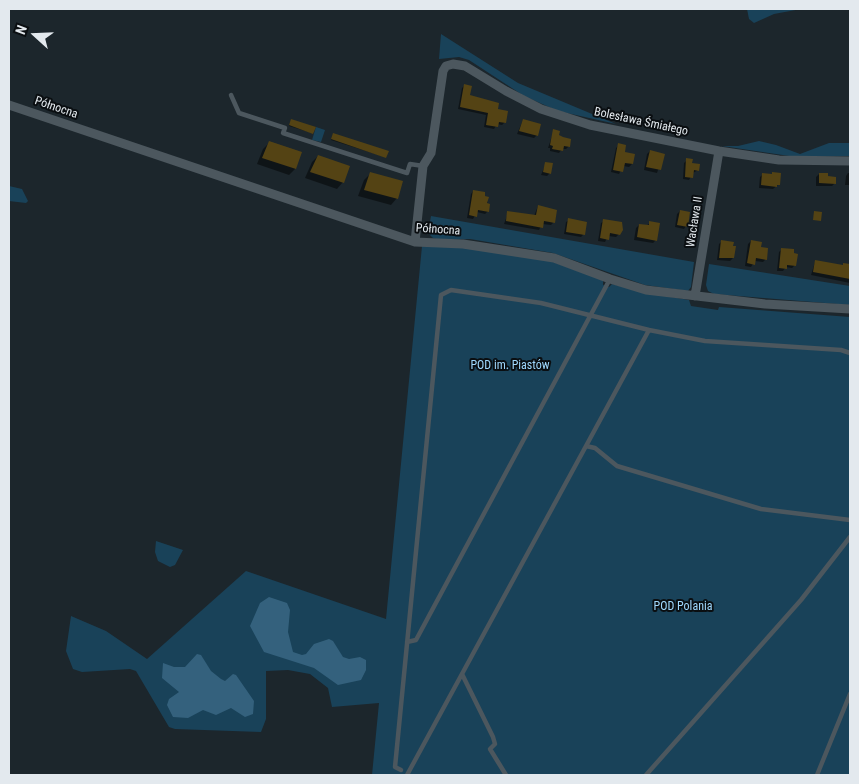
<!DOCTYPE html>
<html>
<head>
<meta charset="utf-8">
<style>
  body { margin:0 }
  #map { position:relative; width:859px; height:784px; overflow:hidden; background:#1c262c; font-family:"Roboto Condensed",sans-serif }
  canvas { display:block }
  .frame { position:absolute; inset:0; border:10px solid #e3e9ee; pointer-events:none }
  .north { position:absolute; left:10px; top:10px; width:50px; height:50px; -webkit-text-stroke:4px #0a0e11; paint-order:stroke; rotate:290deg; font-size:14px; font-weight:700; line-height:20px; text-align:center; color:#e3e9ee }
  .north::after { content:''; display:block; margin:auto; width:18px; height:22px; background:#e3e9ee; clip-path:polygon(50% 0,100% 100%,50% 72%,0 100%) }
</style>
</head>
<body>
<div id="map">
<canvas width="859" height="784"></canvas>
<div class="frame"></div>
<div class="north">N</div>
</div>
<script>
const c = document.querySelector('canvas').getContext('2d');
c.lineJoin = 'round';
function paint(path, color) {
  c.fillStyle = color;
  c.fill(path, 'evenodd');
}
function toPath(rows) {
  const path = new Path2D();
  for (const r of rows) {
    path.moveTo(r[0], r[1]);
    for (let i = 2; i < r.length; i += 2) path.lineTo(r[i], r[i + 1]);
  }
  return path;
}
function strokePath(path, color, width, dash) {
  c.strokeStyle = color;
  c.lineWidth = width;
  c.lineCap = dash ? 'butt' : 'round';
  c.setLineDash(dash || []);
  c.stroke(path);
}
function label(font, color, halo, rows, align = 'center') {
  c.font = font + ' "Roboto Condensed",sans-serif';
  c.lineWidth = 4;
  c.setLineDash([]);
  c.textBaseline = 'middle';
  c.strokeStyle = halo;
  c.fillStyle = color;
  for (const [text, x, y, turn = 0] of rows) {
    c.save();
    c.translate(x, y);
    c.rotate((+turn || 0) * Math.PI / 180);
    c.textAlign = isNaN(turn) ? turn : align;
    if (halo) c.strokeText(text, 0, 0);
    c.fillText(text, 0, 0);
    c.restore();
  }
}
const green = toPath([
  [747,9,801,9,774,14,754,23,749,19],
  [441,34,518,83,616,124,558,111,524,96,469,60,459,57,439,59],
  [316,127,325,130,321,142,312,140],
  [759,141,776,145,800,154,829,143,850,143,850,156,796,157,722,146,738,146],
  [9,186,22,189,28,201,26,203,9,201],
  [431,216,694,262,691,287,688,291,645,285,553,253,470,239,440,240,433,238,428,233],
  [422,246,467,247,551,261,603,280,603,285,609,287,612,284,648,293,689,300,691,306,718,310,719,307,850,317,850,775,372,775,379,703,332,707,328,688,310,674,288,670,266,671,266,719,261,732,175,729,169,727,136,671,130,669,82,672,73,669,66,651,71,616,106,631,147,659,246,571,386,619],
  [709,264,850,286,850,305,714,294,708,291,706,285],
  [156,541,183,550,175,565,170,567,158,561,155,552]
]);
const water = toPath([
  [269,597,287,603,290,610,288,632,293,652,302,655,306,654,314,644,329,639,333,641,343,657,349,659,360,657,366,660,366,670,361,680,338,685,314,668,264,652,250,626,260,603],
  [197,654,201,655,211,671,221,679,225,681,233,674,236,675,254,701,253,714,245,717,231,708,216,715,203,710,188,718,173,717,167,705,169,699,179,692,162,678,163,663,174,667,185,667]
]);
const shadow = toPath([
  [465,85,469,96,496,110,505,122,502,125,497,124,494,129,484,127,486,115,458,109,462,88],
  [523,120,537,135,534,138,517,134],
  [291,121,312,133,289,126],
  [554,130,569,146,566,149,562,149,559,153,550,151,550,148,548,148],
  [333,134,385,157,331,140],
  [270,142,300,153,295,169,289,175,257,164,263,149],
  [619,145,623,153,633,155,632,164,629,167,623,166,619,174,611,172,616,148],
  [650,151,663,155,657,173,644,170,647,154],
  [318,156,343,182,337,189,305,178,312,162],
  [687,160,698,170,693,173,689,180,683,179,684,163],
  [546,163,550,173,547,176,541,175],
  [848,173,850,173,850,185,845,185,846,176],
  [370,174,397,198,391,205,358,196,364,180],
  [763,174,780,174,779,184,773,189,759,188,760,177],
  [819,174,826,178,835,183,832,186,816,186,816,177],
  [473,191,487,198,488,211,485,214,477,212,473,219,467,218,471,194],
  [538,206,553,223,551,225,542,224,539,230,504,224,508,213,534,216],
  [680,211,686,226,684,229,675,227,677,214],
  [569,220,583,235,581,237,564,234,566,222],
  [604,221,619,234,616,237,608,236,605,242,598,241,601,223],
  [650,223,656,240,653,243,634,240,636,228,639,225,646,226],
  [722,241,733,258,730,261,717,260,719,244],
  [751,241,760,248,765,260,763,262,755,261,751,267,745,266,748,244],
  [782,249,795,265,792,268,786,267,783,271,777,271,779,252],
  [815,262,842,266,850,265,850,283,811,275]
]);
const building = toPath([
  [464,84,472,86,470,95,499,103,498,109,508,111,506,123,499,122,498,127,486,125,488,113,460,107],
  [291,119,316,127,313,134,289,125],
  [523,119,541,124,538,136,519,131],
  [553,129,560,131,559,135,563,137,571,139,570,147,564,146,563,151,552,149,553,146,550,145],
  [333,133,389,151,386,158,331,139],
  [269,141,302,152,296,169,262,158],
  [618,143,626,145,625,152,635,154,633,164,625,163,623,172,613,170],
  [650,150,665,154,661,170,646,167],
  [318,155,350,166,344,183,310,172],
  [686,158,693,159,692,163,700,164,699,171,694,170,693,178,685,177],
  [545,162,553,163,551,174,543,172],
  [370,172,403,181,398,199,364,190],
  [772,172,781,173,780,185,777,185,777,187,761,185,762,173,772,174],
  [819,173,828,173,828,176,836,177,836,184,819,183],
  [473,190,485,192,485,196,489,197,487,203,490,204,489,212,478,210,477,217,469,215],
  [538,205,557,210,555,223,544,221,543,228,506,221,507,211,536,215],
  [680,210,690,212,688,227,677,225],
  [814,211,822,212,821,221,813,220],
  [568,218,587,222,585,235,566,232],
  [603,219,622,222,623,230,620,235,610,233,609,240,600,238],
  [649,221,660,223,657,241,637,237,639,224,649,225],
  [721,240,734,242,733,246,736,246,734,258,719,258],
  [751,240,762,242,761,247,768,248,767,260,756,258,755,265,747,263],
  [781,248,794,249,794,253,798,254,796,266,787,265,787,269,779,268],
  [815,260,843,265,843,263,850,264,850,279,813,272]
]);
const service = toPath([
  [231,95,239,113,285,128,283,133,407,173,410,164,423,166],
  [586,446,649,330,705,341,841,350,850,353],
  [407,642,416,640,610,279],
  [462,674,493,737,495,744,490,749,506,775],
  [401,770,395,767,441,295,451,290,541,303,649,330],
  [407,775,586,446,595,448,617,466,761,509,850,520],
  [646,775,801,600,850,537],
  [817,775,850,694]
]);
const minor = toPath([
  [9,105,415,242,463,244,554,258,610,279,646,290,765,304,850,309],
  [415,242,423,166,431,153,443,71,446,66,453,64,465,66,506,91,541,109,590,125,719,151,779,160,850,161],
  [695,296,719,151]
]);
const streetNames = [
  ["Północna",56,108,19],
  ["Bolesława Śmiałego",641,122,12],
  ["Wacława II",695,222,-81],
  ["Północna",438,230,4]
];
const parkNames = [
  ["POD im. Piastów",510,366],
  ["POD Polania",683,607]
];
paint(green, '#194259');
paint(water, '#34617d');
paint(shadow, '#0007');
paint(building, '#544314');
strokePath(service, '#4c575e', 4.5);
strokePath(minor, '#4c575e', 9);
label('12px', '#e3e9ee', '#0a0e11', streetNames);
label('12px', '#9fd8fd', '#0a0e11', parkNames);
</script>
</body>
</html>
